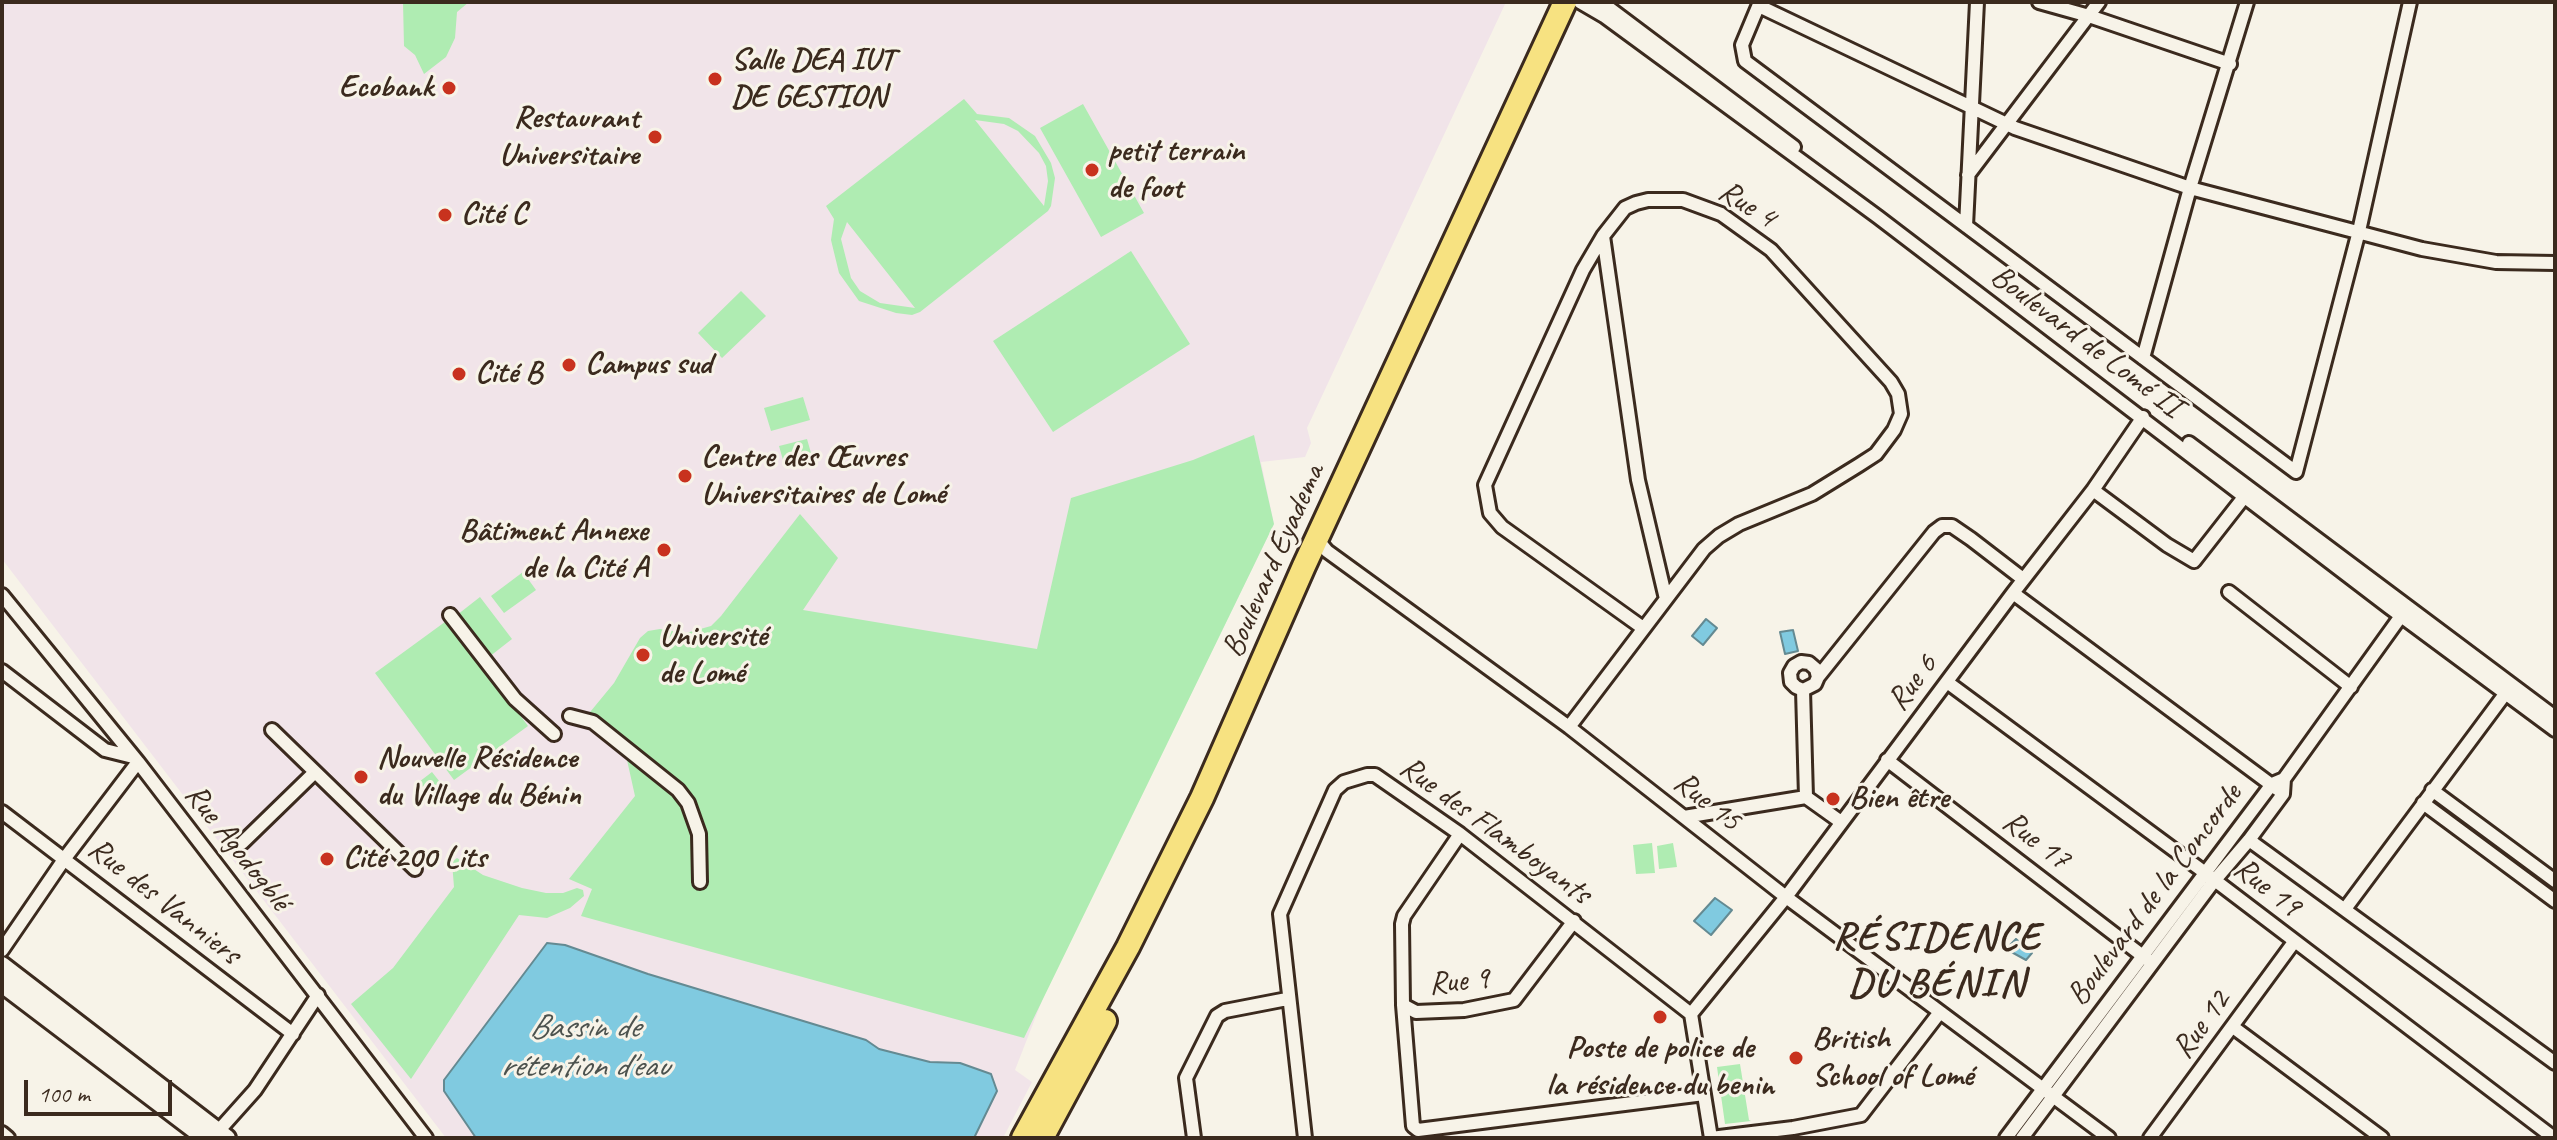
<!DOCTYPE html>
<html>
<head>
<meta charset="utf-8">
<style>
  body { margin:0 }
  #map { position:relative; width:2557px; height:1140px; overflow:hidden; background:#f7f3e8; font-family:Caveat,sans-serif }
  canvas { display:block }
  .frame { position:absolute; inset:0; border:4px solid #3b2a1e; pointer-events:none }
  .scale { position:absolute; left:24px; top:1080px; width:148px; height:36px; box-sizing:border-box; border:4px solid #3b2a1e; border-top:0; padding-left:10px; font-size:24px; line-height:28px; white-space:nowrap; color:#3b2a1e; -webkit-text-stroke:6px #f7f3e8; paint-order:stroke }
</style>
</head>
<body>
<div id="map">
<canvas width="2557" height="1140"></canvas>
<div class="frame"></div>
<div class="scale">100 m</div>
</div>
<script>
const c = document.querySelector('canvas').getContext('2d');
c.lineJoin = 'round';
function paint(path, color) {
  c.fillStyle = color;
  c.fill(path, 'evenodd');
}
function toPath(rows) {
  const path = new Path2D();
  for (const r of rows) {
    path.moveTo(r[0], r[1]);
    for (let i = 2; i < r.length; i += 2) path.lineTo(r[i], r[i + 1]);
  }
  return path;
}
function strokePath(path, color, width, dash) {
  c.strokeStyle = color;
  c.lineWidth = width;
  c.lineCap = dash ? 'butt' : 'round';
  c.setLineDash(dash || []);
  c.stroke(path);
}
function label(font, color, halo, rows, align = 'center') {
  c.font = font + ' Caveat,sans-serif';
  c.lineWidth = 6;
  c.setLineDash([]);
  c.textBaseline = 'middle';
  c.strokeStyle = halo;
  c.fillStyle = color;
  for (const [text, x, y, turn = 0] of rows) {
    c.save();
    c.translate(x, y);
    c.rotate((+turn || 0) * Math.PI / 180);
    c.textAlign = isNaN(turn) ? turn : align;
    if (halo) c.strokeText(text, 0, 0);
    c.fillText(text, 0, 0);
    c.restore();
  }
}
const built = toPath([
  [2,2,1506,2,1307,428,1311,443,1305,457,1261,462,1274,524,1047,988,1015,1070,1032,1082,1003,1138,446,1138,2,559]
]);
const green = toPath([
  [403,2,469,2,457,12,455,38,446,57,424,74,415,55,404,46],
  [964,99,977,114,1009,118,1035,136,1051,163,1055,178,1051,206,1048,211,920,312,912,315,896,313,859,301,839,273,831,240,834,219,826,206],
  [975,120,1004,124,1018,131,1039,153,1046,166,1048,181,1044,206],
  [847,222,915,308,880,303,860,291,851,278,841,239],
  [1083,104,1144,213,1101,237,1040,128],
  [1131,251,1190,344,1053,432,993,341],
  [741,291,766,316,722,358,698,333],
  [803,397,810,420,771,431,764,408],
  [1254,435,1274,524,1024,1038,581,916,592,889,569,879,635,796,627,760,586,717,614,683,640,638,648,631,660,629,686,633,711,626,721,616,800,514,838,558,803,610,1037,649,1071,498,1193,460],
  [807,439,811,453,783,460,779,446],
  [523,572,536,590,504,613,491,596],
  [480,597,512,639,489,657,457,615],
  [449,619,528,726,454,780,375,673],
  [432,772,451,796,437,806,419,782],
  [1652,843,1655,873,1636,874,1633,845],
  [1673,843,1677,867,1659,869,1657,846],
  [457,858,483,875,522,888,546,893,563,893,577,888,583,890,584,896,570,908,547,918,519,915,411,1079,351,1004,393,968,454,887,452,862],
  [1740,1064,1749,1120,1751,1121,1725,1124,1717,1067]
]);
const water = toPath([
  [1706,619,1717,628,1703,645,1692,636,1706,619],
  [1793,630,1798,651,1785,654,1780,632,1793,630],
  [1715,898,1732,910,1711,935,1694,921,1715,898],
  [2016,939,2032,953,2026,960,2006,949,2016,939],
  [547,943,565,945,648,974,866,1040,879,1049,930,1062,960,1063,991,1074,997,1091,974,1138,476,1138,444,1091,444,1080,547,943]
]);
const street = toPath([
  [1580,2,1604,16,1878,217,2389,607,2555,730],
  [1601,2,1794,147],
  [1760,2,1742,45,1745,61,2296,472,2359,231,2410,2],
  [2039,2,2089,16,2230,64],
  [1759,6,2015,128,2190,188,2422,249,2496,262,2555,263],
  [1968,175,2099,2],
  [1966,226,1977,2],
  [1603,236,1638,480,1666,599],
  [2143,358,2190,188,2247,2],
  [2189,443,2555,717],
  [2093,490,2167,545,2194,561,2248,492],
  [1317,539,1327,551,1569,727,1786,897,2109,1138],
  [2229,592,2351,687],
  [2013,593,2277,789],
  [2,595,138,762,426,1138],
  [450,615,515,699,554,734],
  [2,671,105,750,133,757],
  [1818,677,1816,669,1809,663,1801,662,1794,666,1790,673,1791,682,1796,687,1803,690,1815,684,1818,677,1934,532,1942,526,1952,526,1971,539,2023,579],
  [1947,682,2204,872,2554,1138],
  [1803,690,1806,797],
  [570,716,593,722,678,790,688,803,699,834,700,882],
  [1569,727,1704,549,1719,536,1739,524,1812,494,1859,465,1876,454,1894,430,1901,414,1898,394,1891,382,1771,250,1721,214,1683,200,1648,200,1636,203,1625,208,1603,236,1583,270,1485,485,1490,513,1502,527,1643,628],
  [272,730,415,869],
  [1887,760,2148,960],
  [2432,790,2555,881],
  [2423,803,2555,901],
  [2,812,293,1034],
  [1684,817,1806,797,1841,822],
  [1460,834,1404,916,1402,924,1403,1005,1413,1126,1418,1130,1426,1129,1704,1094],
  [2249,840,2555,1063],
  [242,843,315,772],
  [2345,909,2505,694],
  [2,950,65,858,138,762],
  [1403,1005,1416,1012,1464,1010,1514,1000,1574,921],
  [1691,1014,1786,897,2013,593,2093,490,2143,417],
  [2233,1027,2382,1138],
  [2,1133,8,1138],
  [213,1137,255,1090,318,995],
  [1194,1138,1186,1078,1217,1016,1225,1011,1287,999],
  [1305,1138,1280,914,1335,790,1344,782,1367,775,1375,775,1460,834,1691,1014,1711,1138],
  [1711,1138,1793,1128,1861,1115,1940,1012],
  [2006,1138,2272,784,2284,779,2406,609],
  [2022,1138,2214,881,2249,840,2283,794,2284,779],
  [2150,1138,2294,942]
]);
const secondary = toPath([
  [2,965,227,1138],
  [2,984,205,1138]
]);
const highway = toPath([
  [1023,1138,1128,947,1202,798,1304,566,1565,2],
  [1042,1138,1105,1021]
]);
const markers = [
  [715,79,8,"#c8321e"],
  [449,88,8,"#c8321e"],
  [655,137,8,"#c8321e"],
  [1092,170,8,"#c8321e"],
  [445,215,8,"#c8321e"],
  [569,365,8,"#c8321e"],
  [459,374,8,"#c8321e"],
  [685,476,8,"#c8321e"],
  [664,550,8,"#c8321e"],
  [643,655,8,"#c8321e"],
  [361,777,8,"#c8321e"],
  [1833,799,8,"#c8321e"],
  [327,859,8,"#c8321e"],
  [1660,1017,8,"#c8321e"],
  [1796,1058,8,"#c8321e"]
];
const poiNames = [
  ["Salle DEA IUT",731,61],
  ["DE GESTION",731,98],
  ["Ecobank",433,88,"right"],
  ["Restaurant",639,119,"right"],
  ["Universitaire",639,156,"right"],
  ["petit terrain",1108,152],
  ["de foot",1108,189],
  ["Cité C",461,215],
  ["Campus sud",585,365],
  ["Cité B",475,374],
  ["Centre des Œuvres",701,458],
  ["Universitaires de Lomé",701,495],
  ["Bâtiment Annexe",648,532,"right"],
  ["de la Cité A",648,569,"right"],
  ["Université",659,637],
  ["de Lomé",659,674],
  ["Nouvelle Résidence",377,759],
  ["du Village du Bénin",377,796],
  ["Bien être",1849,799],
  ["Cité 200 Lits",343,859],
  ["British",1812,1040],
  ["School of Lomé",1812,1077],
  ["Poste de police de",1660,1049,"center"],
  ["la résidence du benin",1660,1086,"center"]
];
const streetNames = [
  ["Rue 4",1747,205,32],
  ["Boulevard de Lomé II",2086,342,37],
  ["Boulevard Eyadema",1274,561,-66],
  ["Rue 6",1913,683,-53],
  ["Rue 15",1707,802,38],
  ["Rue des Flamboyants",1495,831,36],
  ["Rue 17",2036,841,37],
  ["Rue Agodogblé",237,848,52],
  ["Rue 19",2267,888,38],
  ["Boulevard de la Concorde",2155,895,-53],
  ["Rue des Vanniers",164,902,38],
  ["Rue 9",1459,982,-6],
  ["Rue 12",2202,1025,-54]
];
const waterNames = [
  ["Bassin de",584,1028],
  ["rétention d'eau",584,1067]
];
const districtNames = [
  ["RÉSIDENCE",1937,939],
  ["DU BÉNIN",1937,985]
];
paint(built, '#f1e4e9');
paint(green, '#afecb2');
paint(water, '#80cae0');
strokePath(water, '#648a92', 2);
strokePath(street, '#3b2a1e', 18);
strokePath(secondary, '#3b2a1e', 22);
strokePath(highway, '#3b2a1e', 28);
strokePath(street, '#f7f3e8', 12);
strokePath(secondary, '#f7f3e8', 16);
strokePath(highway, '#f7e281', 22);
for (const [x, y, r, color] of markers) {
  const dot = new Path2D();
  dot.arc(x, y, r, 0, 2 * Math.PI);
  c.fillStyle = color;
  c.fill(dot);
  strokePath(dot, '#f7f3e8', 3);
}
label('bold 32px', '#3b2a1e', '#f7f3e8', poiNames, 'left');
label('32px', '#3b2a1e', '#f7f3e8', streetNames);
label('italic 34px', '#4c524e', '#f7f3e8', waterNames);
c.letterSpacing = '2px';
label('bold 40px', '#3b2a1e', '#f7f3e8', districtNames);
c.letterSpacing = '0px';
</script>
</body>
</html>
